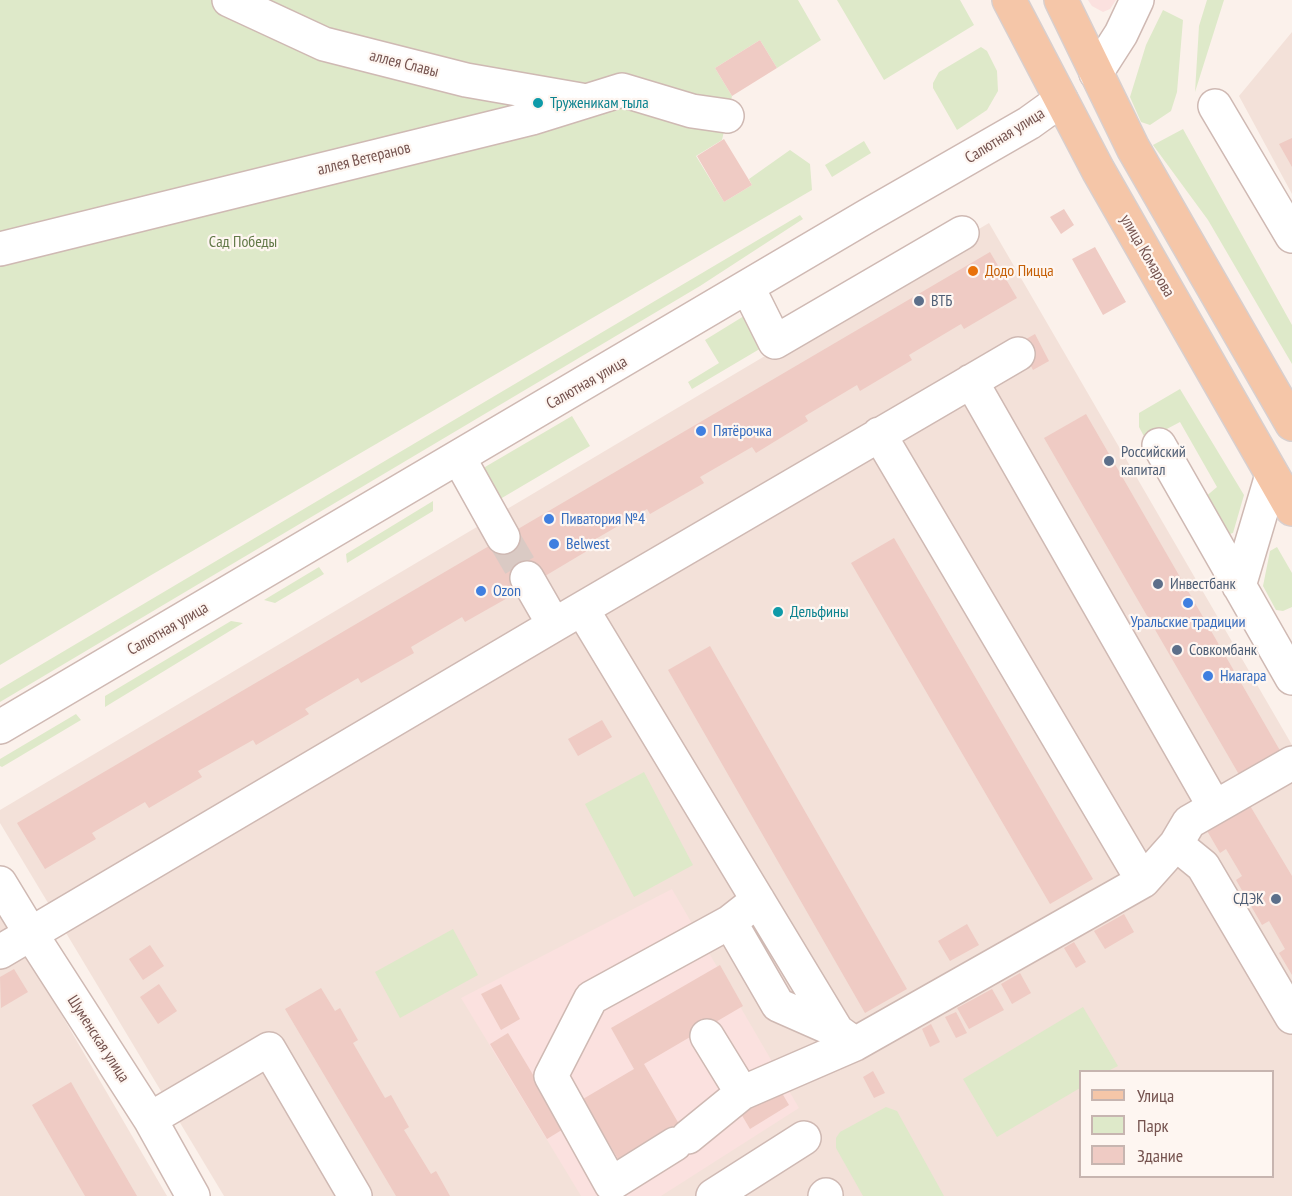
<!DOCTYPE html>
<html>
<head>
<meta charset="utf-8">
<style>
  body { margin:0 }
  #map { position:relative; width:1292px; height:1196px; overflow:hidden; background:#fbf1eb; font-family:"PT Sans Narrow",sans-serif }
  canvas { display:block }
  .legend { position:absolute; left:1079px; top:1070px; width:195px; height:108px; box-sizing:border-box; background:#fef6f1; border:2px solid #c7b5b0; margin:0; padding:8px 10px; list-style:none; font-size:18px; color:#75534f }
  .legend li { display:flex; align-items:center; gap:12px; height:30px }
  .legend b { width:30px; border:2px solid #c7b5b0 }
</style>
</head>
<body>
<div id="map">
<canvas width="1292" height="1196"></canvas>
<ul class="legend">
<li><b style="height:8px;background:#f5c6a8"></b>Улица</li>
<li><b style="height:16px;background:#dee9c9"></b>Парк</li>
<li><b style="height:16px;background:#efcbc4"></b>Здание</li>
</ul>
</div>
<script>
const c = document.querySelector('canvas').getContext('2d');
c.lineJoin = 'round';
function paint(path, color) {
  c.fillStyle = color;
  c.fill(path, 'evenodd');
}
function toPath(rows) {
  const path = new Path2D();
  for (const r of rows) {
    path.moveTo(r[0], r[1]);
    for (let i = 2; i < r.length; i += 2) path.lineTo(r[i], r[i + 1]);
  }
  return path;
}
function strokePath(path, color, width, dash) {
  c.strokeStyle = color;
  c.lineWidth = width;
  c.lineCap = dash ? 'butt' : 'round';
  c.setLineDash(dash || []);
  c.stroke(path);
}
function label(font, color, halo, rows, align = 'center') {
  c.font = font + ' "PT Sans Narrow",sans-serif';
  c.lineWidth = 4.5;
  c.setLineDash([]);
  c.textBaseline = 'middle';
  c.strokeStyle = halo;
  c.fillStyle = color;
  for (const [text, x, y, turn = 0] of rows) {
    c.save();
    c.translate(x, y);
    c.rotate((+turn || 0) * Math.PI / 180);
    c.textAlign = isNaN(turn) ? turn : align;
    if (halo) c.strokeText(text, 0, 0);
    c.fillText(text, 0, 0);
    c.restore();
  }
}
const residential = toPath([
  [1292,32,1292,194,1239,96],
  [989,223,1292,745,1292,1196,224,1196,0,823,0,810],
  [1080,1072,1272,1072,1272,1176,1080,1176],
  [0,909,167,1196,0,1196]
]);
const commercial = toPath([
  [1088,0,1116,0,1110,9,1103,12,1092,6],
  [672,889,799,1108,661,1196,581,1196,461,998]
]);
const green = toPath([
  [0,0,798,0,821,40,777,68,760,40,715,68,732,96,722,140,696,156,724,202,752,185,749,179,790,150,810,164,812,190,153,574,0,665],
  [837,0,960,0,974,25,884,80],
  [1207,0,1224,0,1195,92,1199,26],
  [1163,10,1183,20,1177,92,1171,111,1150,125,1141,122,1130,97,1146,45],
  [981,47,987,51,997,71,998,91,987,110,957,130,933,88,933,83,939,72],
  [1183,129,1292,325,1292,364,1208,220,1153,145],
  [864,141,871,153,832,177,825,165],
  [800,215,803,219,700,286,0,702,0,689],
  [744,316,763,347,692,389,688,382,719,363,705,340],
  [1180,389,1244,495,1233,533,1223,536,1204,498,1217,487,1180,422,1146,440,1139,427,1139,413],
  [572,416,590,446,490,505,481,475,485,467],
  [433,501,433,511,347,563,346,554],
  [1277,547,1292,573,1292,607,1283,611,1276,610,1263,586,1270,551],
  [319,567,324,574,275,603,264,600],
  [231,621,243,623,105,707,105,696],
  [76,714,81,720,2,767,0,766,0,759],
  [644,772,693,865,634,897,585,804],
  [453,929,478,975,400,1018,375,972],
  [1083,1007,1118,1066,1108,1071,1080,1072,1080,1088,997,1137,963,1079],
  [886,1107,897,1111,944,1196,863,1196,836,1148,836,1138,840,1132]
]);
const building = toPath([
  [760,40,777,68,732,96,715,68],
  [1292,138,1292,167,1279,144],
  [724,139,752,185,724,202,697,156],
  [1064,209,1074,225,1061,234,1050,217],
  [1095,247,1126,302,1103,315,1072,259],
  [990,252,1017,298,964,329,961,324,909,355,912,360,860,391,857,385,805,416,808,421,756,453,752,447,700,477,704,483,650,514,647,509,594,540,597,545,545,576,542,570,527,578,518,592,465,622,462,617,411,647,414,653,361,683,358,678,305,709,309,714,256,745,253,740,198,771,202,777,149,808,145,802,92,833,96,839,45,869,17,823],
  [1035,334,1049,361,1033,370,1019,343],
  [1086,414,1282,754,1241,778,1044,438],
  [894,538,1093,879,1050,904,851,563],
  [710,646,907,989,865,1013,668,670],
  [602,720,612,737,578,756,568,739],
  [1249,804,1292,876,1292,975,1279,953,1285,949,1269,921,1262,925,1236,880,1242,876,1226,849,1220,853,1206,829],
  [1124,914,1134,932,1105,949,1094,931],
  [967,924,979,945,950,961,938,941],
  [1074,942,1086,962,1076,968,1064,948],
  [150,945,164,966,143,980,129,959],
  [720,965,743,1006,644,1064,679,1124,618,1159,583,1099,634,1069,611,1028],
  [14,969,28,992,1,1008,0,977],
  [1020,973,1031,993,1012,1004,1001,984],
  [159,984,177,1011,158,1024,140,997],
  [501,984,520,1019,501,1030,481,994],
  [321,988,335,1011,340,1008,358,1040,353,1043,385,1098,391,1095,409,1127,404,1130,431,1174,436,1171,450,1196,396,1196,285,1009],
  [992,989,1004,1010,969,1029,957,1008],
  [956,1012,967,1033,956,1038,945,1017],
  [931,1024,940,1042,930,1047,922,1029],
  [508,1033,565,1128,547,1139,490,1044],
  [873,1071,885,1093,874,1098,863,1077],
  [71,1082,84,1105,137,1196,85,1196,32,1105],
  [776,1083,789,1105,750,1129,737,1107]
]);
const minorTunnel = toPath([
  [503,537,527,578]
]);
const minor = toPath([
  [229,0,324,44,466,80,581,100],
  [1096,73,1121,34,1137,0],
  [1215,106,1292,236],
  [0,249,532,118,622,90,692,111,727,116],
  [748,288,775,342,962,233],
  [971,381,1214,806],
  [879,434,1143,881],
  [1159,445,1292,678],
  [459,458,503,537],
  [527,578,554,625],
  [1239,586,1272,475],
  [582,609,837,1031,855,1044],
  [0,727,867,216,1029,123,1061,100],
  [1176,844,1203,866,1292,1017],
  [0,883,31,934,150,1119,193,1196],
  [730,922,778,1005,837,1031],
  [0,952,554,625,1018,354],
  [707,1036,742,1093],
  [150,1119,269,1049,355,1196],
  [688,1137,742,1093,855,1044,1143,881,1176,844,1189,822,1292,763],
  [675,1144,611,1184,551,1076,591,998,730,922,758,900],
  [713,1196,804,1138],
  [825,1196,826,1195]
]);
const major = toPath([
  [1009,0,1098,170,1292,509],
  [1061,0,1133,148,1292,424]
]);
const markers = [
  [538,103,6,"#0f9aa8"],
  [973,271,6,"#e8710a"],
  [919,301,6,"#5c6f8a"],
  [701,431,6,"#3f7fe0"],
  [1109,461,6,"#5c6f8a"],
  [549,519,6,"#3f7fe0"],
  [554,544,6,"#3f7fe0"],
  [1158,584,6,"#5c6f8a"],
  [481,591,6,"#3f7fe0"],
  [1188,603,6,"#3f7fe0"],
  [778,612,6,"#0f9aa8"],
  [1177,650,6,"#5c6f8a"],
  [1208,676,6,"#3f7fe0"],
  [1276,899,6,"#5c6f8a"]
];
const streetNames = [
  ["аллея Славы",404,64,14],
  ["Салютная улица",1005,136,-32],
  ["аллея Ветеранов",364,159,-14],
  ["улица Комарова",1147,256,60],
  ["Салютная улица",587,383,-30],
  ["Салютная улица",168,629,-30],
  ["Шуменская улица",98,1039,57]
];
const cultureNames = [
  ["Труженикам тыла",550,103],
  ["Дельфины",790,612]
];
const parkNames = [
  ["Сад Победы",243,242]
];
const foodNames = [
  ["Додо Пицца",985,271]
];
const serviceNames = [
  ["ВТБ",931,301],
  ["Российский",1121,452],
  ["капитал",1121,470],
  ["Инвестбанк",1170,584],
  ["Совкомбанк",1189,650],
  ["СДЭК",1264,899,"right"]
];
const shopNames = [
  ["Пятёрочка",713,431],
  ["Пиватория №4",561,519],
  ["Belwest",566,544],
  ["Ozon",493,591],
  ["Уральские традиции",1188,622,"center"],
  ["Ниагара",1220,676]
];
paint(residential, '#f3e1d9');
paint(commercial, '#fbe1df');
paint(green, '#dee9c9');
paint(building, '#efcbc4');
strokePath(minorTunnel, '#dacac4', 33, [33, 16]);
strokePath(minor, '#cfb9b3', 36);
strokePath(major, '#d8cfce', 36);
strokePath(minor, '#fff', 33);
strokePath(major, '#f5c6a8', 33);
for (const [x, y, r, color] of markers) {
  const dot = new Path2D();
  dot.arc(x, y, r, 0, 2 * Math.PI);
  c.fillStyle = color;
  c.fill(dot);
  strokePath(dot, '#fef6f1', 2);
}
label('16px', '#75534f', '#fef6f1', streetNames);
label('16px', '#0d838f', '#fef6f1', cultureNames, 'left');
label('16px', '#627948', '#fef6f1', parkNames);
label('16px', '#c56008', '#fef6f1', foodNames, 'left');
label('16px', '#4e5e75', '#fef6f1', serviceNames, 'left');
label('16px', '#366cbe', '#fef6f1', shopNames, 'left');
</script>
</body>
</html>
